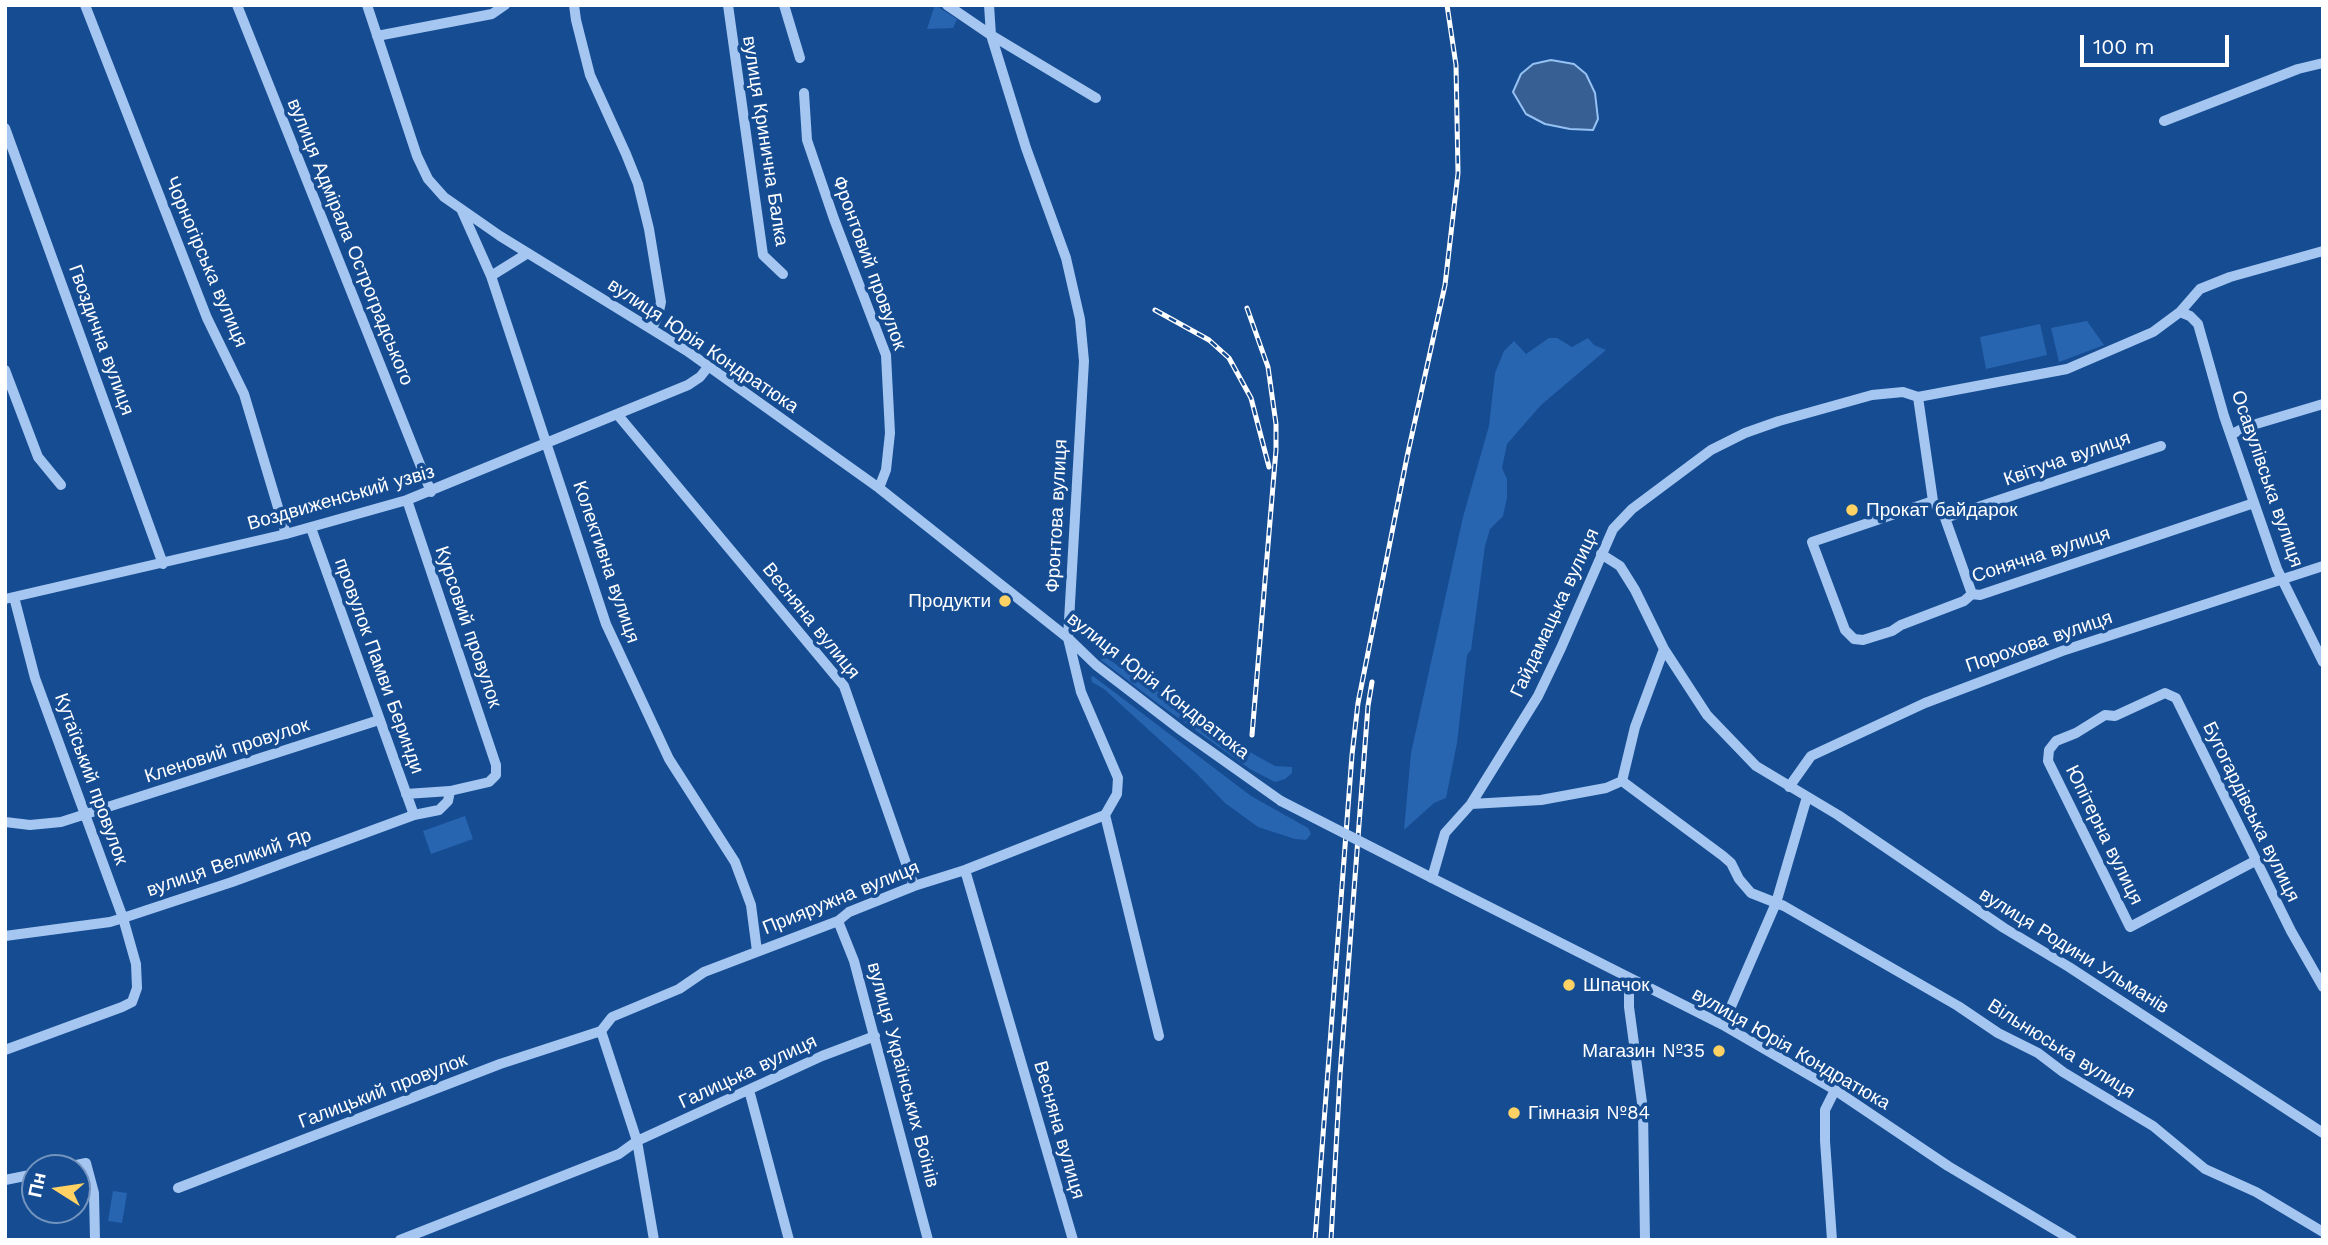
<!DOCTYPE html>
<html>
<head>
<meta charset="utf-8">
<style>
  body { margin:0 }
  #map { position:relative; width:2328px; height:1245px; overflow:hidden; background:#164c92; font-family:"Work Sans",sans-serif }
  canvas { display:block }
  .frame { position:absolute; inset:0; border:7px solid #fff; pointer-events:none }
  .north { position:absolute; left:21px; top:1154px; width:70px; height:70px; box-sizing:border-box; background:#164c92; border:2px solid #7394be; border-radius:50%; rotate:282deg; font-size:19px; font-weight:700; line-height:28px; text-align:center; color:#fff }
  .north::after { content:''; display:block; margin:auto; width:24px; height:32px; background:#ffd263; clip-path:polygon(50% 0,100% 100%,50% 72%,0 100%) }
  .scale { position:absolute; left:2080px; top:35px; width:149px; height:32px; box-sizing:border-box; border:4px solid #fff; border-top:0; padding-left:9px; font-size:21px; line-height:24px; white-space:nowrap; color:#fff; -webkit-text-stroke:5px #164c92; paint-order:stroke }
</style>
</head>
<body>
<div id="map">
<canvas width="2328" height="1245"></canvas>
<div class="frame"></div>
<div class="north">Пн</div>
<div class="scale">100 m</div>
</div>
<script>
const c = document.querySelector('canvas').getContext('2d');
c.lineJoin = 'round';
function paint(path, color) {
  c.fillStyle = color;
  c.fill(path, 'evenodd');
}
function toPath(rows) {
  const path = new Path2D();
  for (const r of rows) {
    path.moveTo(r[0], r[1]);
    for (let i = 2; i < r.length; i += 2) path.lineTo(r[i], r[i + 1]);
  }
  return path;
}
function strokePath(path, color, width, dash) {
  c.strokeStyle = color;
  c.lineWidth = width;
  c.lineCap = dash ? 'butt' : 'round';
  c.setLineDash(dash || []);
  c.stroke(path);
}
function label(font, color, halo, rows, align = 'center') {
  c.font = font + ' "Work Sans",sans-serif';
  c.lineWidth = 7;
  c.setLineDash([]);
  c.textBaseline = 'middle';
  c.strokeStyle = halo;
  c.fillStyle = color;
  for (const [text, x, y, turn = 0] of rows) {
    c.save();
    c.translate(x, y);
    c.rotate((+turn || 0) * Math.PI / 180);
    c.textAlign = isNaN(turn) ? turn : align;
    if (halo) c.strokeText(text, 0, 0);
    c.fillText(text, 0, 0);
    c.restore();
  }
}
const green = toPath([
  [935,5,957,19,953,28,927,29],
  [2087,321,2104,345,2059,362,2051,328],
  [2040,324,2047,355,1986,369,1980,337],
  [1549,338,1557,338,1572,347,1588,338,1594,345,1606,350,1541,405,1507,444,1502,468,1507,479,1507,498,1503,516,1490,529,1485,546,1471,650,1467,655,1457,743,1446,798,1434,803,1404,830,1411,753,1463,517,1489,426,1495,373,1504,351,1514,341,1526,354],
  [1102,657,1105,657,1255,755,1275,766,1292,767,1292,773,1285,779,1275,782,1250,769,1160,705,1101,660],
  [1093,676,1251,796,1308,828,1311,834,1306,840,1295,839,1258,827,1225,803,1196,773,1104,689,1092,682,1091,677],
  [465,816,473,839,431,854,423,831],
  [113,1191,127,1193,122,1223,108,1221]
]);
const water = toPath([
  [1551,60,1574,64,1586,74,1595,93,1598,119,1593,130,1570,129,1545,124,1526,114,1513,92,1521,74,1533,64,1551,60]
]);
const minor = toPath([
  [85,5,207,318,244,394,286,534],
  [237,5,431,492],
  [367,5,417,156,428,179,444,197,500,236,687,351,879,488,1068,638,1096,665,1182,731,1281,801],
  [574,5,576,20,590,75,626,154,638,184,649,229,661,302,658,316,652,328],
  [728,5,763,255,783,274],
  [784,5,800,58],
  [947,5,991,35,1096,98],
  [989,5,991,35,1026,148,1066,258,1080,319,1084,361,1068,638,1081,692,1118,778,1117,794,1105,815,1159,1036],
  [377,36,492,14,505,5],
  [804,93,807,140,834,219,886,355,890,433,886,470,879,488],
  [2164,121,2298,69,2323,63],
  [5,128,163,564],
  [462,211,491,276,606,624,669,759,735,862,751,905,757,951],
  [491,276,528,253],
  [2180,312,2190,316,2198,324,2224,416,2277,569,2323,662],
  [5,370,38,457,61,485],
  [1918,397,1933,501,1945,518,1972,594],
  [617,414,844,686,914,886],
  [2232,434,2246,427,2323,404],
  [1933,501,1812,542,1845,630,1854,639,1863,640,1892,631,1901,625,1964,601,1972,594,1980,595,2254,503],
  [1945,518,2161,446],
  [311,528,414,815],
  [1601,554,1620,566,1635,590,1664,649,1707,715,1756,766,1838,815,2004,928,2069,967,2323,1133],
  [5,599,286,534,407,500,688,385,700,377,708,367],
  [1622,781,1635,727,1664,649],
  [1789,787,1811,756,1925,703,2062,651,2323,566],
  [406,794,450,791],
  [1471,804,1541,800,1606,788,1622,781,1723,856,1731,863,1739,879,1751,893,1784,906,1958,1006,1998,1033,2038,1053,2063,1072,2153,1126,2205,1169,2256,1192,2323,1232],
  [5,822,30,825,61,822,379,720],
  [2255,861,2130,927,2048,761,2049,750,2056,741,2076,733,2105,715,2115,716,2165,693,2176,698,2291,931,2323,987],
  [965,870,1073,1240],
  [838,921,854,961,928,1240],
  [5,936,110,922,123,918,232,882,414,815,439,810,448,801,450,791,489,782,496,775,496,765,407,500],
  [1629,979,1629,1007,1643,1110,1645,1240],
  [1723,1025,1776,903,1807,797],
  [601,1031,612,1017,679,989,704,972,838,921,849,912,914,886,965,870,1105,815],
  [601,1031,637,1141,654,1240],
  [5,1050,122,1007,132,1002,137,988,136,964,123,918,35,678,14,597],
  [749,1090,789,1240],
  [62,1168,86,1163,94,1193,95,1240],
  [5,1180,35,1174],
  [178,1188,500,1064,601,1031],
  [400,1240,619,1154,637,1141,822,1056,875,1036],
  [1832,1240,1825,1141,1825,1110,1835,1090],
  [2072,1240,1948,1166,1835,1090,1723,1025,1432,878,1445,833,1471,804,1538,696,1561,648,1613,529,1632,509,1711,450,1745,433,1779,421,1872,395,1903,392,1918,397,2067,369,2153,332,2180,312,2200,289,2230,277,2323,251]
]);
const rail = toPath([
  [1247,308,1268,367,1276,424,1276,450,1252,735],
  [1155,310,1209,340,1229,358,1251,398,1269,467],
  [1315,1240,1352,755,1358,703,1407,457,1445,285,1458,173,1456,65,1447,5],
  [1331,1240,1340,1075,1368,706,1372,682]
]);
const minorBridge = toPath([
  [1281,801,1432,878]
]);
const markers = [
  [1852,510,7,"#ffd263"],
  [1005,601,7,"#ffd263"],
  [1569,985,7,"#ffd263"],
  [1719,1051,7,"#ffd263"],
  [1514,1113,7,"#ffd263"]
];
const streetNames = [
  ["вулиця Кринична Балка",765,141,81],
  ["вулиця Адмірала Остроградського",350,242,68],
  ["Чорногірська вулиця",206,262,67],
  ["Фронтовий провулок",869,263,70],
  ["Гвоздична вулиця",101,340,70],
  ["вулиця Юрія Кондратюка",703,346,34],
  ["Квітуча вулиця",2067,459,-19],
  ["Осавулівська вулиця",2267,479,71],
  ["Воздвиженський узвіз",341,498,-16],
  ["Фронтова вулиця",1057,516,-87],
  ["Сонячна вулиця",2041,555,-18],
  ["Колективна вулиця",606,562,71],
  ["Гайдамацька вулиця",1555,613,-65],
  ["Весняна вулиця",811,621,51],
  ["Курсовий провулок",468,627,71],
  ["Порохова вулиця",2039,642,-19],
  ["провулок Памви Беринди",379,666,70],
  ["вулиця Юрія Кондратюка",1158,686,38],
  ["Кленовий провулок",227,751,-18],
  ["Кутаїський провулок",91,779,70],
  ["Бугогардівська вулиця",2251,812,64],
  ["Юпітерна вулиця",2104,835,64],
  ["вулиця Великий Яр",229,863,-19],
  ["Прияружна вулиця",841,898,-22],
  ["вулиця Родини Ульманів",2074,951,32],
  ["вулиця Юрія Кондратюка",1791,1049,30],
  ["Вільнюська вулиця",2061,1049,32],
  ["Галицька вулиця",748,1072,-25],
  ["вулиця Українських Воїнів",903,1075,75],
  ["Галицький провулок",383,1091,-21],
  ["Весняна вулиця",1059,1130,74]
];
const poiNames = [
  ["Прокат байдарок",1866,510],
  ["Продукти",991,601,"right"],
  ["Шпачок",1583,985],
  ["Магазин №35",1705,1051,"right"],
  ["Гімназія №84",1528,1113]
];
paint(green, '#2865b1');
paint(water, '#385f93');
strokePath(water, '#96c1f3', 2);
strokePath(minor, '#a4c6f1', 10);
strokePath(rail, '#fff', 5);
strokePath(rail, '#164c92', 2.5, [8]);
strokePath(minorBridge, '#a4c6f1', 10);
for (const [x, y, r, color] of markers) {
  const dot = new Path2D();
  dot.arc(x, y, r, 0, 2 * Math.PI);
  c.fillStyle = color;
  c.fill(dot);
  strokePath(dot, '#164c92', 2.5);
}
label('19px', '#fff', '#164c92', streetNames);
label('19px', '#fff', '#164c92', poiNames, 'left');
</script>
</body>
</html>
